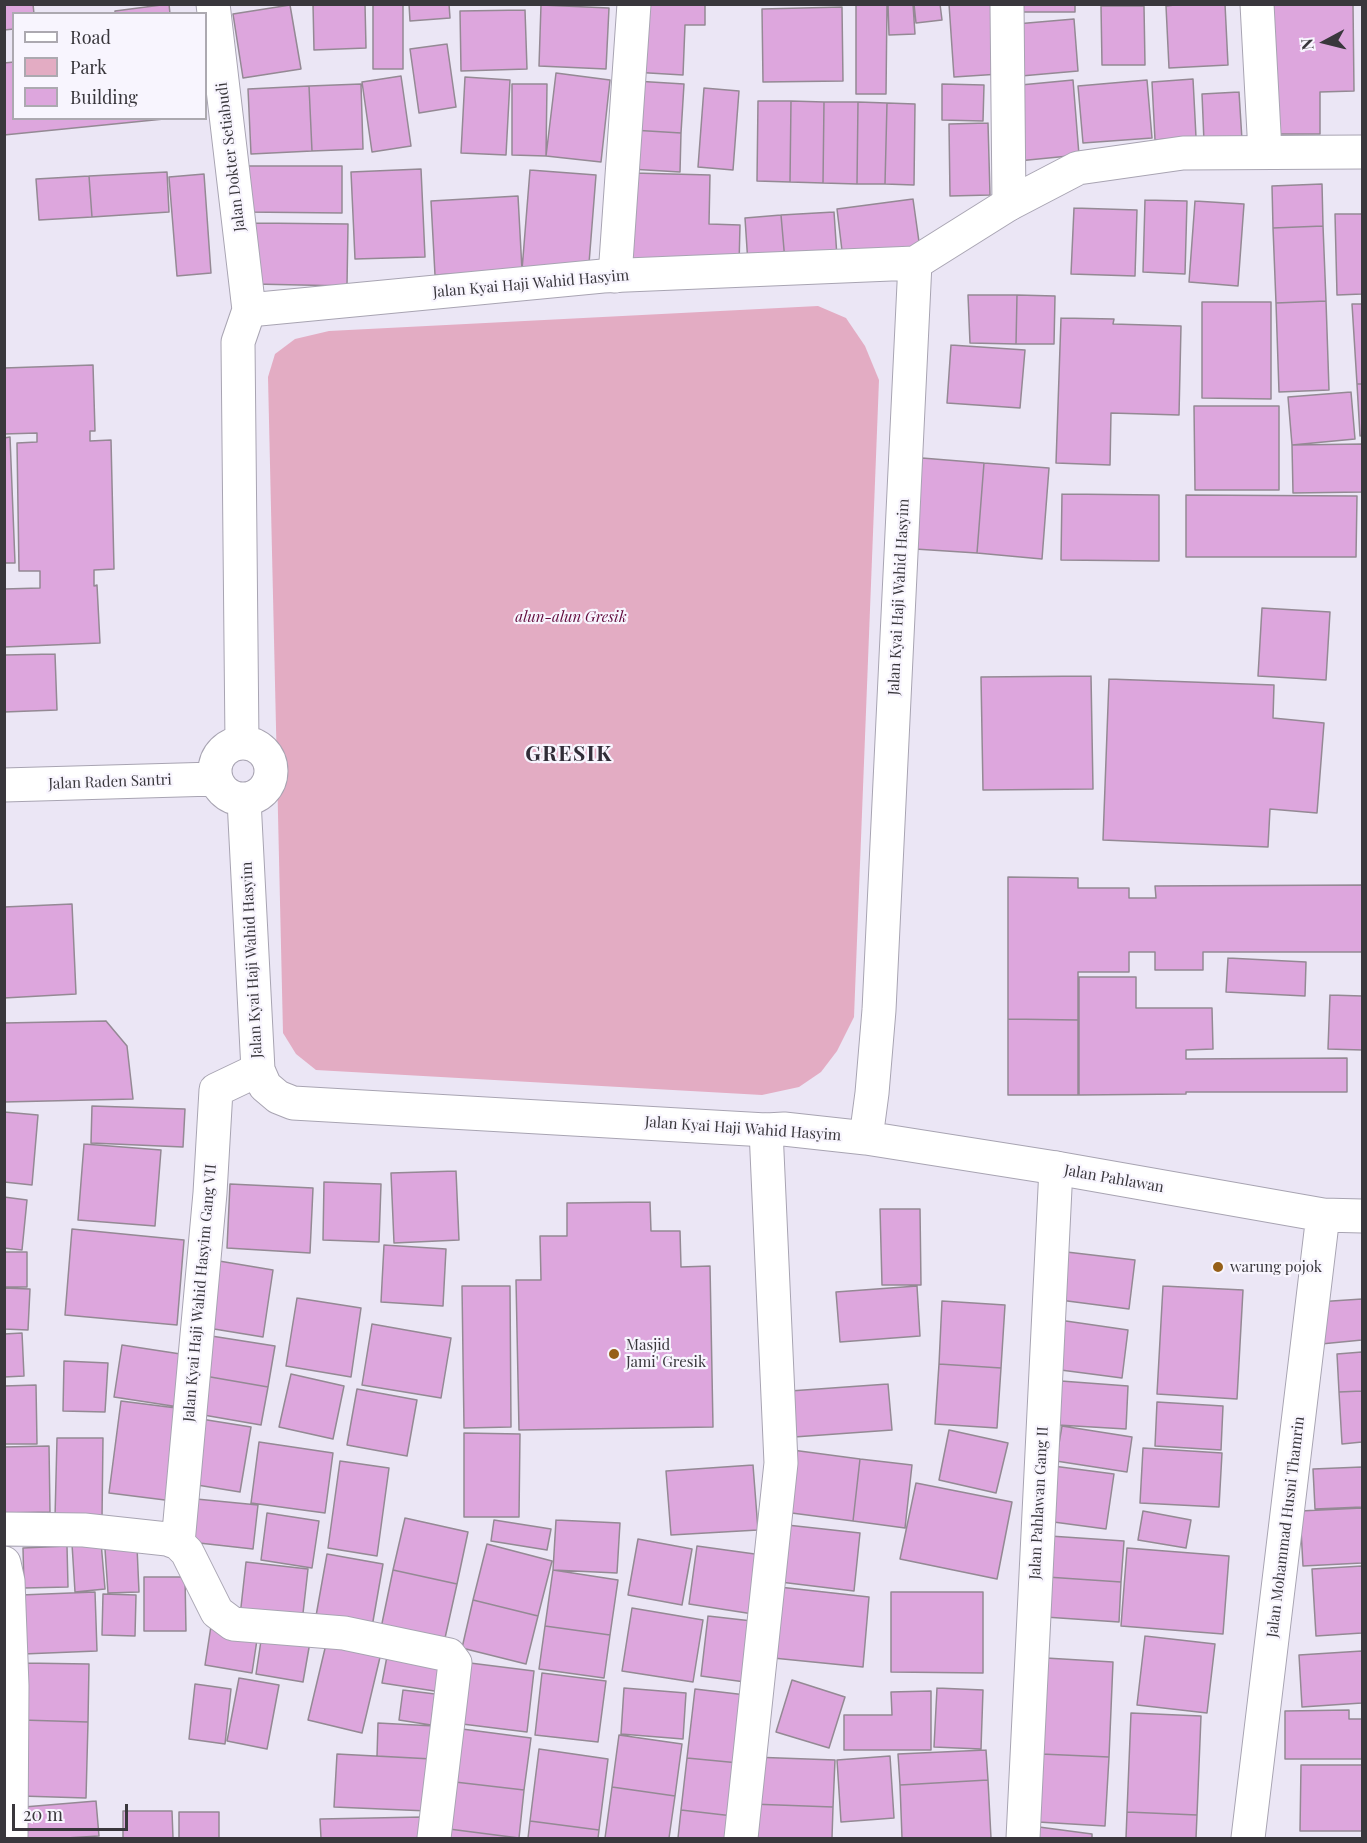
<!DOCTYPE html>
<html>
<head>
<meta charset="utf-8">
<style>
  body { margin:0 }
  #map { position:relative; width:1367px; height:1843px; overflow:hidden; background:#ebe6f5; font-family:"Playfair Display",serif }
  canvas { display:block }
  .frame { position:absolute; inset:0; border:6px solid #39373c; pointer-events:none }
  .legend { position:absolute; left:12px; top:12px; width:195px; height:108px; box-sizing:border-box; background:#f8f5fe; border:2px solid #aca9b0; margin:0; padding:8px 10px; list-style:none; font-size:18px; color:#39373c }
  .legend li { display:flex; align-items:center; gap:12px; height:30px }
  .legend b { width:30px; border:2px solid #aca9b0 }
  .north { position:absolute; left:1295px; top:12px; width:60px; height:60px; -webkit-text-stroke:4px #f8f5fe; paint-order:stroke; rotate:263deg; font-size:16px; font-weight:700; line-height:24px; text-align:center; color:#39373c }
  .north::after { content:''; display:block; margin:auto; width:21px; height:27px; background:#39373c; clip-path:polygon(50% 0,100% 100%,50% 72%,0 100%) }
  .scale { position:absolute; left:12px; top:1804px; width:116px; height:27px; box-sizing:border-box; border:3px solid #39373c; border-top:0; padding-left:8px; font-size:18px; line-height:21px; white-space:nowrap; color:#39373c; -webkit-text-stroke:4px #f8f5fe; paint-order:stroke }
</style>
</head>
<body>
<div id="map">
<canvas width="1367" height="1843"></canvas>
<div class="frame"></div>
<ul class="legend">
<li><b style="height:8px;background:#fff"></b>Road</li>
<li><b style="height:16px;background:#e3acc3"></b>Park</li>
<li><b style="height:16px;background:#dda6dd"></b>Building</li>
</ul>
<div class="north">N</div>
<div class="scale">20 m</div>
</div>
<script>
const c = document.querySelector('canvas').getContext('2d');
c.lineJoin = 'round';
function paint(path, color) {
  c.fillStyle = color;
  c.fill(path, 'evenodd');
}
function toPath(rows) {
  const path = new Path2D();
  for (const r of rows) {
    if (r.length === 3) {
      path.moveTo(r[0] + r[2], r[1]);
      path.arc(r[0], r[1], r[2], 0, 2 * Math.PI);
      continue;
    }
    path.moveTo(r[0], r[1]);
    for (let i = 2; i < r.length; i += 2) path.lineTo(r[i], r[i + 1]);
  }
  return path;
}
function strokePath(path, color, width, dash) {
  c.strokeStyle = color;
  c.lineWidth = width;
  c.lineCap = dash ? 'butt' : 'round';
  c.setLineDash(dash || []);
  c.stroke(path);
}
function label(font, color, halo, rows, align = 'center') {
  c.font = font + ' "Playfair Display",serif';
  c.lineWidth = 4.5;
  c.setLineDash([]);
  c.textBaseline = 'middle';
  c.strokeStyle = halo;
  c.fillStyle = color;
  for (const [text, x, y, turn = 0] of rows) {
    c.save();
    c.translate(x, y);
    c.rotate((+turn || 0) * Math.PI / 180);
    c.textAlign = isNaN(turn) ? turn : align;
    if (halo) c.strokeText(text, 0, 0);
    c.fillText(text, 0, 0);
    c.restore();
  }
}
const green = toPath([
  [818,306,846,318,865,346,879,380,854,1017,837,1051,821,1072,799,1087,762,1095,316,1070,296,1054,283,1033,268,377,275,354,295,339,329,331]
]);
const building = toPath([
  [4,4,33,4,34,14,14,14,14,29,4,30,4,4],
  [169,4,170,14,115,14,115,11,169,4],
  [313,4,365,4,366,48,314,50,313,4],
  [373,4,403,4,403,69,373,69,373,4],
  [409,4,449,4,450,18,410,21,409,4],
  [636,4,705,4,705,25,685,25,683,75,632,72,636,4],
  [856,4,887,4,886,94,856,94,856,4],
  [888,4,913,4,915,34,889,35,888,4],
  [914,4,940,4,942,20,916,23,914,4],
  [949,4,996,4,1000,74,954,77,949,4],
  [1011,4,1075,4,1075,12,1011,12,1011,4],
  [1184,4,1225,4,1228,65,1169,68,1166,6,1184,4],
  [1269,4,1353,4,1354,91,1320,92,1320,134,1269,134,1269,4],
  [290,5,301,69,243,78,233,14,290,5],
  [541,5,609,8,606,69,539,66,541,5],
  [1101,6,1144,6,1145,65,1102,65,1101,6],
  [842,7,843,81,763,82,762,9,842,7],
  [525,10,527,69,461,71,460,11,525,10],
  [1074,19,1078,71,1021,76,1016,24,1074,19],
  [447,44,456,107,419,113,410,49,447,44],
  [14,62,14,118,174,118,4,135,4,63,14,62],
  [556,73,610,80,601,162,546,156,556,73],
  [401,76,411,146,372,152,362,82,401,76],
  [465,77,510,80,506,155,461,153,465,77],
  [1193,79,1196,137,1155,140,1152,82,1193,79],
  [1073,80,1079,155,1018,161,1010,86,1073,80],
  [1147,80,1152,138,1083,143,1078,86,1147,80],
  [635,81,684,84,681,133,632,130,635,81],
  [361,84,363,149,312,151,309,86,361,84],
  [512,84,547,84,546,156,512,155,512,84],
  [942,84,984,85,983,121,942,120,942,84],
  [309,86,312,151,251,154,248,89,309,86],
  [704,88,739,91,733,170,698,167,704,88],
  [1239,92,1242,140,1204,142,1202,94,1239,92],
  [758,101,791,101,790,182,757,181,758,101],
  [791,101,824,102,823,183,790,182,791,101],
  [824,102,858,102,857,184,823,183,824,102],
  [858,102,887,103,885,184,857,184,858,102],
  [887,103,915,104,914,185,885,184,887,103],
  [988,123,990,195,950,196,949,124,988,123],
  [632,130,681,133,680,172,630,169,632,130],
  [244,166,342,166,342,213,244,212,244,166],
  [421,169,425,257,355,259,351,172,421,169],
  [530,170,596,175,588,276,522,270,530,170],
  [167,172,169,212,92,217,89,176,167,172],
  [633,173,710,175,709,224,740,225,739,266,630,268,633,173],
  [204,174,211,273,177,276,169,177,204,174],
  [89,176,92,217,39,220,36,179,89,176],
  [1322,184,1323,226,1273,228,1272,186,1322,184],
  [518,196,522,270,435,275,431,201,518,196],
  [913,199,920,249,843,259,837,209,913,199],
  [1145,200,1187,201,1185,274,1143,272,1145,200],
  [1195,201,1244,204,1238,286,1189,282,1195,201],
  [1074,208,1137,210,1135,276,1071,274,1074,208],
  [834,212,837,257,785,261,781,215,834,212],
  [1335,214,1362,214,1362,294,1337,295,1335,214],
  [781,215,785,261,748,264,745,218,781,215],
  [255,223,348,224,347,286,254,284,255,223],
  [1323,226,1326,301,1276,303,1273,228,1323,226],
  [968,295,1017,295,1016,344,970,343,968,295],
  [1017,295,1055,296,1054,344,1016,344,1017,295],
  [1326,301,1329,390,1279,392,1276,303,1326,301],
  [1202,302,1271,302,1271,399,1202,398,1202,302],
  [1352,304,1362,304,1362,384,1357,384,1352,304],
  [1061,318,1114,319,1113,324,1181,326,1179,415,1111,413,1110,465,1056,463,1061,318],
  [951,345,1025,350,1020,408,947,403,951,345],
  [93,365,95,431,90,431,90,441,111,440,114,569,94,570,94,586,97,585,100,643,4,647,4,589,40,588,40,571,19,571,17,443,37,442,37,433,4,434,4,368,93,365],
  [1357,384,1362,384,1362,435,1360,436,1357,384],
  [1351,392,1355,439,1292,445,1288,397,1351,392],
  [1194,406,1279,406,1279,490,1195,490,1194,406],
  [10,437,15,563,4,563,4,438,10,437],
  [1362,444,1362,492,1293,493,1292,445,1362,444],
  [922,458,984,463,977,553,915,549,922,458],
  [984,463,1049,468,1042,559,977,553,984,463],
  [1062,494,1159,495,1159,561,1061,560,1062,494],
  [1186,495,1357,496,1356,557,1186,557,1186,495],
  [1262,608,1330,612,1326,680,1258,676,1262,608],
  [55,654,57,710,4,712,4,655,55,654],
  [1091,676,1093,789,983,790,981,677,1091,676],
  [1109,679,1274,685,1273,718,1324,723,1317,813,1270,809,1268,847,1103,840,1109,679],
  [1008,877,1078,878,1078,888,1129,888,1129,898,1156,898,1155,886,1362,885,1362,952,1203,952,1203,970,1155,970,1155,952,1129,952,1129,972,1078,972,1078,1020,1008,1019,1008,877],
  [72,904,76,994,4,998,4,907,72,904],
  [1228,958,1306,962,1305,996,1226,992,1228,958],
  [1079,977,1136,977,1136,1008,1212,1008,1213,1049,1186,1050,1186,1059,1347,1058,1347,1092,1186,1092,1186,1094,1079,1095,1079,977],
  [1330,995,1362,996,1362,1050,1328,1049,1330,995],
  [1008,1019,1078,1020,1078,1095,1008,1095,1008,1019],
  [106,1021,127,1046,133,1099,4,1102,4,1023,106,1021],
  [92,1106,185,1109,183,1147,91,1143,92,1106],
  [4,1112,38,1115,32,1185,4,1182,4,1112],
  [84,1144,161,1150,155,1226,78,1220,84,1144],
  [456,1171,459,1240,394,1243,391,1173,456,1171],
  [324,1182,381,1184,379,1242,323,1240,324,1182],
  [230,1184,313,1188,310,1253,227,1248,230,1184],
  [4,1197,27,1200,22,1250,4,1248,4,1197],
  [650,1202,651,1231,680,1231,681,1267,710,1266,713,1427,519,1430,516,1280,541,1280,540,1236,567,1236,567,1203,650,1202],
  [880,1209,920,1209,921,1285,882,1285,880,1209],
  [72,1229,184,1240,177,1325,65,1315,72,1229],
  [384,1245,446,1249,443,1306,381,1302,384,1245],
  [1058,1251,1135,1260,1129,1309,1052,1299,1058,1251],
  [4,1252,27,1252,27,1287,4,1287,4,1252],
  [219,1261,273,1270,263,1337,208,1328,219,1261],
  [462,1286,510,1286,511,1427,464,1428,462,1286],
  [917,1286,920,1336,840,1342,836,1292,917,1286],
  [1163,1286,1243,1290,1237,1399,1157,1394,1163,1286],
  [4,1288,30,1289,28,1330,4,1329,4,1288],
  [297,1298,361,1308,351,1377,286,1366,297,1298],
  [1362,1299,1362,1340,1321,1344,1317,1302,1362,1299],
  [942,1301,1005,1305,1001,1368,939,1364,942,1301],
  [1059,1320,1128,1330,1122,1378,1053,1369,1059,1320],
  [372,1324,451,1338,441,1398,362,1385,372,1324],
  [22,1333,24,1376,4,1377,4,1334,22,1333],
  [205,1335,275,1346,268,1387,199,1375,205,1335],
  [122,1345,187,1355,179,1407,114,1397,122,1345],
  [1362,1352,1362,1391,1339,1392,1337,1354,1362,1352],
  [64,1361,108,1363,105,1412,63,1411,64,1361],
  [939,1364,1001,1368,997,1428,935,1424,939,1364],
  [291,1374,344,1386,333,1439,279,1427,291,1374],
  [199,1375,268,1387,261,1425,192,1413,199,1375],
  [1061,1381,1128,1386,1126,1429,1058,1425,1061,1381],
  [888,1384,892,1430,794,1437,790,1391,888,1384],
  [36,1385,37,1444,4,1444,4,1386,36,1385],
  [357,1389,417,1400,407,1456,347,1445,357,1389],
  [1362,1391,1362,1442,1342,1444,1339,1392,1362,1391],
  [121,1401,184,1409,173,1501,109,1493,121,1401],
  [1157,1402,1223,1406,1221,1450,1155,1446,1157,1402],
  [201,1419,251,1427,240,1492,191,1484,201,1419],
  [1062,1426,1132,1437,1127,1472,1056,1461,1062,1426],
  [949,1430,1008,1443,996,1493,939,1480,949,1430],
  [464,1433,520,1434,519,1517,464,1517,464,1433],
  [57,1438,103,1438,102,1519,55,1518,57,1438],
  [259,1442,333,1453,325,1513,251,1503,259,1442],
  [49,1446,50,1512,4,1513,4,1447,49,1446],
  [1143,1448,1222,1453,1219,1507,1140,1503,1143,1448],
  [792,1450,860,1459,853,1521,784,1512,792,1450],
  [860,1459,912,1465,905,1528,853,1521,860,1459],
  [340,1461,389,1468,377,1556,328,1548,340,1461],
  [753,1465,758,1530,671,1535,666,1471,753,1465],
  [1053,1466,1114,1474,1106,1529,1046,1521,1053,1466],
  [1362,1467,1362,1507,1315,1509,1313,1469,1362,1467],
  [916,1483,1012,1502,997,1579,900,1559,916,1483],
  [186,1498,258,1505,253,1549,181,1541,186,1498],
  [1362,1508,1362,1563,1303,1566,1300,1511,1362,1508],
  [1143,1511,1191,1520,1186,1548,1138,1540,1143,1511],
  [267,1513,319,1521,312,1568,261,1560,267,1513],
  [405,1518,468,1532,457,1584,393,1570,405,1518],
  [494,1520,551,1529,547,1550,491,1541,494,1520],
  [556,1520,620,1523,617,1573,553,1570,556,1520],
  [787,1525,860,1533,854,1591,780,1582,787,1525],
  [1050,1536,1124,1541,1121,1582,1047,1577,1050,1536],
  [638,1539,692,1549,682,1605,628,1595,638,1539],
  [101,1542,105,1589,75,1592,72,1544,101,1542],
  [487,1544,552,1561,538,1616,473,1600,487,1544],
  [67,1546,68,1587,24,1588,23,1548,67,1546],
  [697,1546,762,1555,753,1614,689,1604,697,1546],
  [137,1547,139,1592,108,1593,105,1549,137,1547],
  [1127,1548,1229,1556,1223,1634,1121,1626,1127,1548],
  [327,1554,383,1564,372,1627,316,1616,327,1554],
  [246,1562,308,1569,302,1622,240,1616,246,1562],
  [1362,1566,1362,1633,1316,1636,1312,1569,1362,1566],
  [393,1570,457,1584,443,1647,380,1633,393,1570],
  [553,1570,618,1580,610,1635,545,1626,553,1570],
  [144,1577,185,1577,186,1631,144,1631,144,1577],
  [1047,1577,1121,1582,1119,1622,1045,1617,1047,1577],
  [779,1587,869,1597,863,1667,773,1658,779,1587],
  [95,1592,97,1651,23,1654,21,1595,95,1592],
  [891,1592,983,1592,983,1673,891,1672,891,1592],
  [103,1594,136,1595,135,1636,102,1635,103,1594],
  [473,1600,538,1616,526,1664,462,1648,473,1600],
  [632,1608,703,1620,693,1682,622,1671,632,1608],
  [708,1616,752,1621,745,1682,701,1676,708,1616],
  [211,1626,258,1633,252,1673,205,1665,211,1626],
  [545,1626,610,1635,604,1678,539,1669,545,1626],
  [262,1634,310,1642,303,1682,256,1674,262,1634],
  [1145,1636,1215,1644,1207,1713,1137,1705,1145,1636],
  [327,1640,381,1653,362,1733,308,1720,327,1640],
  [388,1651,446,1659,441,1692,382,1683,388,1651],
  [1362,1651,1362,1703,1302,1707,1299,1655,1362,1651],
  [1046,1658,1113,1662,1109,1757,1041,1754,1046,1658],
  [462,1662,534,1671,527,1732,454,1723,462,1662],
  [23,1663,89,1664,88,1722,22,1720,23,1663],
  [542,1673,606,1681,598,1742,535,1735,542,1673],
  [239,1678,279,1685,267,1749,227,1741,239,1678],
  [792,1680,845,1697,829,1748,776,1732,792,1680],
  [195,1684,231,1689,225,1744,189,1739,195,1684],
  [624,1688,686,1693,683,1739,621,1734,624,1688],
  [937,1688,983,1690,981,1749,934,1747,937,1688],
  [695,1689,746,1695,739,1763,687,1758,695,1689],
  [403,1690,435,1694,431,1725,399,1720,403,1690],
  [931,1691,931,1750,844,1750,844,1715,892,1715,891,1692,931,1691],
  [1349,1710,1349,1719,1362,1719,1362,1759,1285,1759,1285,1711,1349,1710],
  [1131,1713,1201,1716,1197,1815,1127,1812,1131,1713],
  [22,1720,88,1722,86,1798,21,1796,22,1720],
  [378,1723,434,1726,432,1759,377,1756,378,1723],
  [462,1729,531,1738,524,1790,455,1782,462,1729],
  [619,1735,682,1744,675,1796,612,1787,619,1735],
  [539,1749,608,1759,599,1830,530,1821,539,1749],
  [986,1750,988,1780,900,1785,898,1754,986,1750],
  [337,1754,432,1759,428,1811,334,1807,337,1754],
  [1041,1754,1109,1757,1105,1826,1038,1822,1041,1754],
  [890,1756,894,1818,841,1822,837,1760,890,1756],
  [752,1757,835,1760,833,1807,751,1804,752,1757],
  [687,1758,739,1763,733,1816,681,1810,687,1758],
  [1301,1765,1362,1765,1362,1831,1300,1831,1301,1765],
  [988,1780,991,1838,902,1838,900,1785,988,1780],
  [455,1782,524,1790,519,1838,449,1829,455,1782],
  [612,1787,675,1796,669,1838,605,1838,612,1787],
  [96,1801,99,1836,66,1838,27,1838,24,1807,96,1801],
  [751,1804,833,1807,832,1838,749,1838,751,1804],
  [681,1810,733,1816,731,1838,678,1838,681,1810],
  [123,1811,172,1811,173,1838,123,1838,123,1811],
  [179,1812,219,1812,219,1838,179,1838,179,1812],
  [1127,1812,1197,1815,1196,1838,1126,1838,1127,1812],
  [423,1817,423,1838,321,1838,320,1819,423,1817],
  [530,1821,599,1830,598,1838,528,1838,530,1821],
  [1039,1827,1092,1834,1092,1838,1037,1838,1039,1827],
  [449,1829,519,1838,448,1838,449,1829]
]);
const street = toPath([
  [1007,4,1009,204],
  [1257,4,1265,152],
  [615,276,634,4],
  [4,1529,84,1530,167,1539,178,1543,187,1552,217,1612,233,1624,344,1633,449,1655,455,1663,434,1838],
  [178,1543,210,1193,216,1090,258,1070],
  [4,1563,8,1581,12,1686,11,1838],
  [741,1838,781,1463,766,1130],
  [1023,1838,1056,1168]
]);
const secondary = toPath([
  [213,4,249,310],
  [915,263,1009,204,1078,168,1183,153,1362,152],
  [243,771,28],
  [242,743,238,342,249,310,603,276,915,263,879,1010,872,1093,866,1138],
  [4,785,215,779],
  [244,800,258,1070,265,1086,278,1097,293,1103,766,1130,784,1129,866,1138,1056,1168,1323,1215,1362,1216],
  [1248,1838,1323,1215]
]);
const markers = [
  [1218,1267,6,"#966018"],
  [614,1354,6,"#966018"]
];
const streetNames = [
  ["Jalan Dokter Setiabudi",231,157,-97],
  ["Jalan Kyai Haji Wahid Hasyim",531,284,-5],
  ["Jalan Kyai Haji Wahid Hasyim",899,597,-87],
  ["Jalan Raden Santri",110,782,-2],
  ["Jalan Kyai Haji Wahid Hasyim",252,960,-93],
  ["Jalan Kyai Haji Wahid Hasyim",743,1129,4],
  ["Jalan Pahlawan",1114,1179,10],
  ["Jalan Kyai Haji Wahid Hasyim Gang VII",200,1293,-85],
  ["Jalan Pahlawan Gang II",1039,1503,-87],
  ["Jalan Mohammad Husni Thamrin",1286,1527,-83]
];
const parkNames = [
  ["alun-alun Gresik",571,617]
];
const poiNames = [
  ["warung pojok",1230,1267],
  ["Masjid",626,1345],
  ["Jami' Gresik",626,1362]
];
const districtNames = [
  ["GRESIK",569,754]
];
paint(green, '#e3acc3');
paint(building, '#dda6dd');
strokePath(building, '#948994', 1.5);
strokePath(street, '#a8a4b2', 35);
strokePath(secondary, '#a8a4b2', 35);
strokePath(street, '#fff', 33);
strokePath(secondary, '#fff', 33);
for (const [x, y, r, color] of markers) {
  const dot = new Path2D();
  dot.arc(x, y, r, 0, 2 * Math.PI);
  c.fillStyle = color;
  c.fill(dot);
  strokePath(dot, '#f8f5fe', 2);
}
label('15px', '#39373c', '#f8f5fe', streetNames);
label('italic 15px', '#620b3d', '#f8f5fe', parkNames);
label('15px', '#39373c', '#f8f5fe', poiNames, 'left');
c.letterSpacing = '1.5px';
label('bold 21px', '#312d38', '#f8f5fe', districtNames);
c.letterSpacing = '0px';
</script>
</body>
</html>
